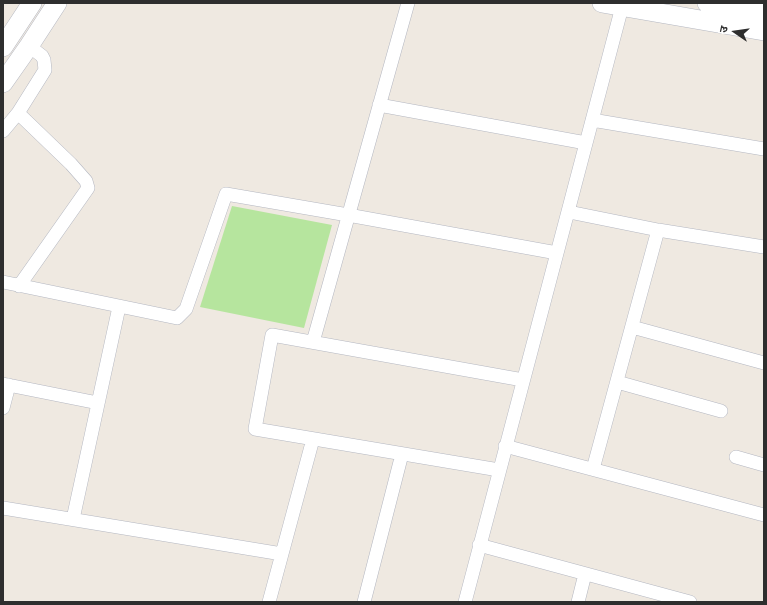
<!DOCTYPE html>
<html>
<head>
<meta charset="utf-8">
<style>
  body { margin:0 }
  #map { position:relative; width:767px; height:605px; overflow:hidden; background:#efe9e1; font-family:Lato,"Noto Sans Devanagari",sans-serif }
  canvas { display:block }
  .frame { position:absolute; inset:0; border:4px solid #2e2e2e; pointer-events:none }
  .north { position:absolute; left:715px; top:12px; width:40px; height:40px; -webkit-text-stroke:3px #fff; paint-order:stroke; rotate:283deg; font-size:11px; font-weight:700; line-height:16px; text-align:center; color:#2e2e2e }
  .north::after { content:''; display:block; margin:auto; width:14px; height:18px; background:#2e2e2e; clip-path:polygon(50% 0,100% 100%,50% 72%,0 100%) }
</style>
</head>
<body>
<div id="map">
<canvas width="767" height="605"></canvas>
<div class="frame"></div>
<div class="north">उ</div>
</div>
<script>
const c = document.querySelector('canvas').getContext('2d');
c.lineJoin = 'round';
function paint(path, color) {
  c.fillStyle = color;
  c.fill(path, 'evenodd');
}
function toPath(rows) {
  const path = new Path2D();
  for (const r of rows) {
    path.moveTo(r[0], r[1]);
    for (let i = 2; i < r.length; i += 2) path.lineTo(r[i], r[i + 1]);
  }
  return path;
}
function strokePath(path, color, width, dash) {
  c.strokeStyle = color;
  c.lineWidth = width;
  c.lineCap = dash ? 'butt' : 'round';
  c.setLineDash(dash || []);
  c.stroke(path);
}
const green = toPath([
  [232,206,332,225,304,328,200,307]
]);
const street = toPath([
  [379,105,586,143],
  [18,113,71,164,86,181,88,188,19,286],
  [592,120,764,149],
  [3,131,18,113,45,70,44,60,42,56,29,46],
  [569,212,658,230,764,247],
  [3,282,177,318,186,309,226,194,348,215,557,253],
  [632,327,764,363],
  [313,342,408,3],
  [617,382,721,411],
  [3,384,98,403],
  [3,408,9,385],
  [505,446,764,515],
  [736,457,764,465],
  [593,469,658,230],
  [499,470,255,429,272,335,523,380],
  [3,508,282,554],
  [73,519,119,307],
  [479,545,690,602],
  [269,602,313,439],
  [364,602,402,454],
  [465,602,623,3],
  [578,602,585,574]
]);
const secondary = toPath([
  [602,3,764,31],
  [707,3,764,13],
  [3,47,32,3],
  [3,83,29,46,57,3]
]);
paint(green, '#b6e59e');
strokePath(street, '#b4b7c1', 14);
strokePath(secondary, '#b4b7c1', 20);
strokePath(street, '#fff', 13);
strokePath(secondary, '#fff', 19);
</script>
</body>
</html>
